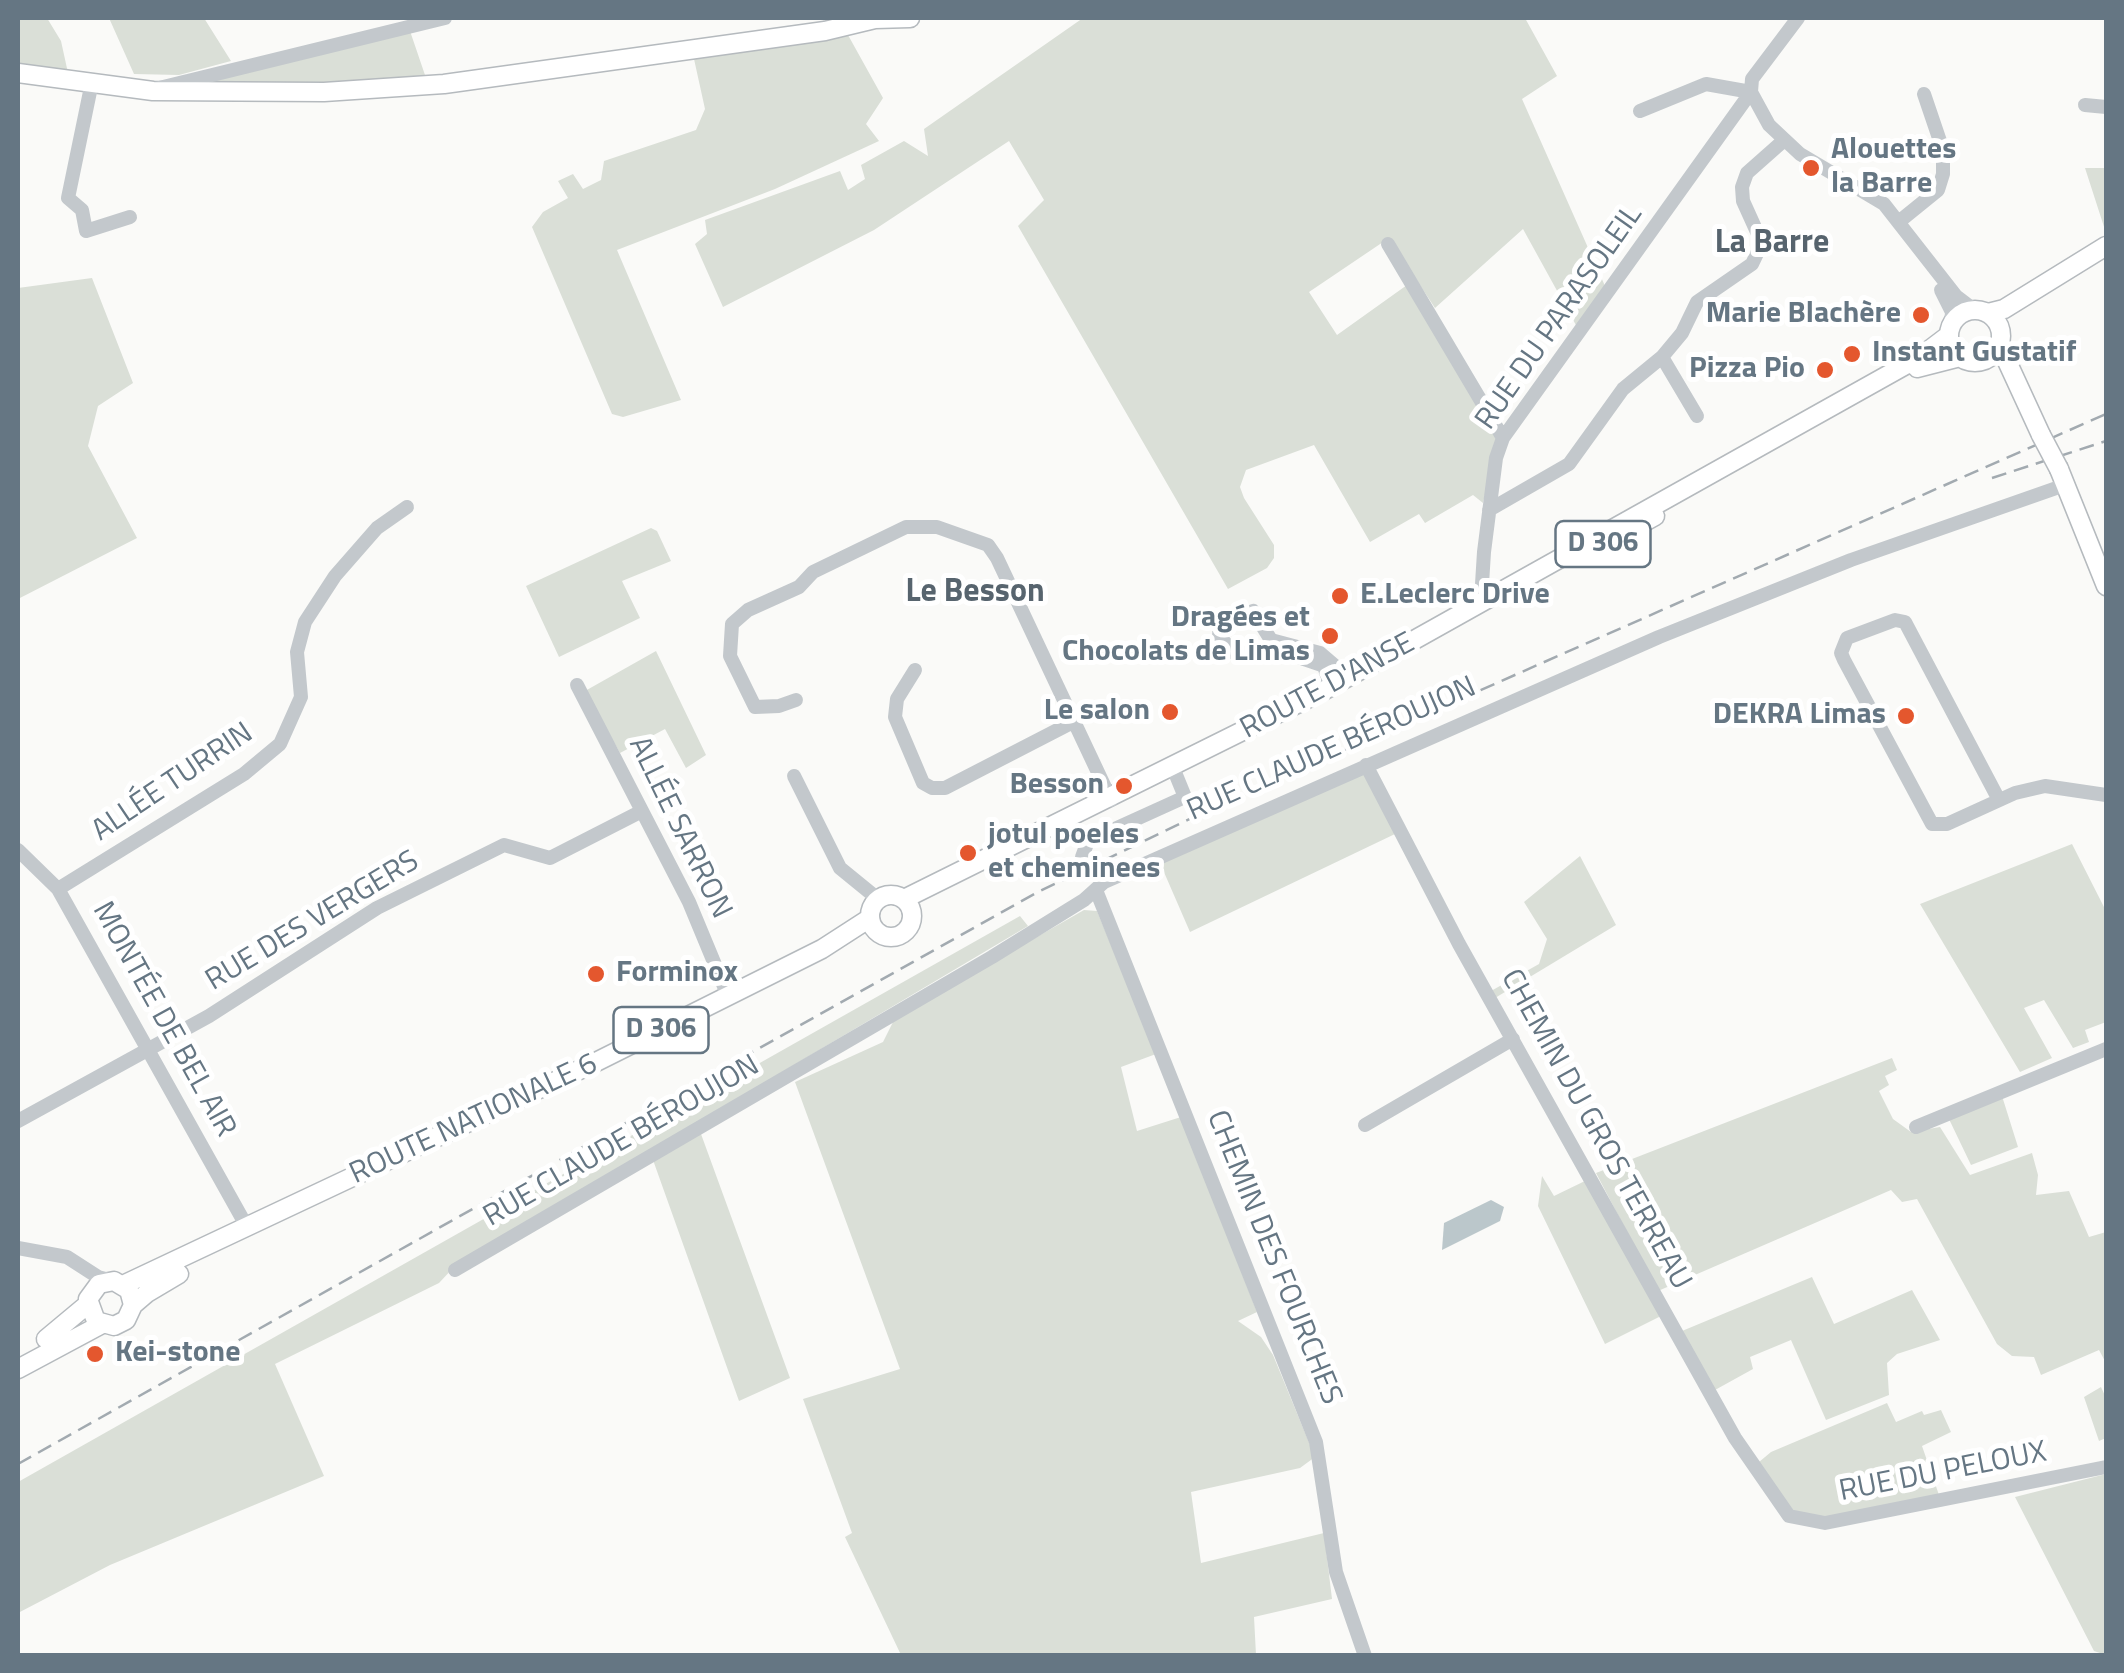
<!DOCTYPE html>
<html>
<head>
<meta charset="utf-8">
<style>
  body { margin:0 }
  #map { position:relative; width:2124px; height:1673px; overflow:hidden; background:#fafaf8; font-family:"Titillium Web",sans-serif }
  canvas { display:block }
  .frame { position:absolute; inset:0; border:20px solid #657683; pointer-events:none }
</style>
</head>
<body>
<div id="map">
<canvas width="2124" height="1673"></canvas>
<div class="frame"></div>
</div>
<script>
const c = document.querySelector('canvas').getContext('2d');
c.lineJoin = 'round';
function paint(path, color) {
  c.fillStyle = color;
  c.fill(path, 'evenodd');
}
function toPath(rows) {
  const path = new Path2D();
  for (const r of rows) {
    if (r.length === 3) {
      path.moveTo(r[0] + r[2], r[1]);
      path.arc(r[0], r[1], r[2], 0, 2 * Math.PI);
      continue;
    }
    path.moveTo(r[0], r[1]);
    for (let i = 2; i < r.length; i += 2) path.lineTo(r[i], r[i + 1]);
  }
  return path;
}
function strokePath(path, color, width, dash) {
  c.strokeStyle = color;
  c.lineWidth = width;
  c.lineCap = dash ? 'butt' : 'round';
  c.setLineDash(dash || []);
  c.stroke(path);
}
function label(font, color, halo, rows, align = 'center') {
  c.font = font + ' "Titillium Web",sans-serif';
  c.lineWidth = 10;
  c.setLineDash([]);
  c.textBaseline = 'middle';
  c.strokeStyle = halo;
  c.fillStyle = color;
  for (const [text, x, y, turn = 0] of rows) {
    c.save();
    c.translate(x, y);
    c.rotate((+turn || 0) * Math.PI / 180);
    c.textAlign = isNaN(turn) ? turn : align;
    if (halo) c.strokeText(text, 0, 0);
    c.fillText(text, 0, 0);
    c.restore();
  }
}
const green = toPath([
  [18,18,47,18,61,41,68,73,18,67],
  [109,18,204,18,231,61,179,75,134,74],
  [1083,18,1525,18,1557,76,1522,99,1605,286,1577,327,1523,229,1435,308,1389,238,1309,292,1337,335,1407,285,1499,433,1483,503,1473,495,1425,523,1419,514,1370,542,1314,445,1246,470,1240,487,1244,498,1274,545,1274,558,1267,568,1228,589,1018,226,1044,200,1009,141,874,230,723,307,695,244,707,234,705,220,840,171,848,190,865,179,861,165,904,141,928,156,924,129],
  [410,31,426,78,216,87,209,80],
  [848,35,883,98,866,124,879,141,775,189,617,250,681,400,623,417,612,414,532,227,543,212,568,198,558,181,573,174,583,189,601,180,604,161,696,130,705,109,694,59],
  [2085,168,2106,168,2106,233],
  [92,278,133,383,98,406,88,446,137,538,18,599,18,288],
  [651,528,657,531,671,561,622,581,640,618,559,657,526,586],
  [656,651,706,755,686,768,665,729,620,753,585,691],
  [1364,772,1395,834,1190,932,1160,863],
  [2072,844,2106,911,2106,1022,2085,1030,2089,1042,2073,1048,2044,1000,2024,1008,2052,1058,2020,1072,1920,904],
  [1580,856,1616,925,1495,998,1491,991,1539,964,1547,939,1524,902],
  [1084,910,1097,911,1156,1054,1121,1067,1137,1131,1181,1117,1257,1312,1238,1321,1261,1337,1273,1355,1315,1457,1300,1468,1191,1492,1201,1563,1324,1533,1332,1599,1254,1617,1256,1655,901,1655,845,1537,852,1533,803,1399,900,1369,795,1082,883,1042,895,1018],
  [1020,916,1028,926,454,1267,439,1283,275,1364,324,1476,110,1565,18,1613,18,1482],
  [1892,1058,1897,1070,1885,1076,1889,1085,1879,1091,1893,1119,1911,1132,1940,1127,1970,1175,2032,1153,2038,1175,2036,1195,2069,1191,2089,1237,2106,1232,2106,1363,2099,1350,2041,1375,2034,1357,2012,1356,1997,1344,1917,1199,1902,1202,1891,1190,1658,1291,1596,1173],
  [2002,1096,2018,1147,1971,1165,1948,1117],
  [701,1134,790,1378,739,1401,653,1160],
  [1542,1176,1554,1196,1587,1180,1661,1316,1605,1344,1538,1206],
  [1812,1277,1834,1324,1912,1290,1940,1340,1897,1354,1887,1363,1889,1395,1826,1420,1791,1340,1750,1357,1753,1369,1715,1390,1682,1331],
  [2101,1387,2106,1398,2106,1438,2099,1441,2084,1397],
  [1887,1403,1896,1422,1922,1411,1924,1415,1941,1410,1951,1432,1922,1446,1939,1495,1824,1517,1791,1510,1759,1462,1771,1452],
  [2106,1474,2106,1653,2100,1653,2094,1651,2015,1497]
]);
const water = toPath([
  [1491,1200,1504,1207,1500,1221,1442,1250,1444,1223]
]);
const minor = toPath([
  [1798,18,1752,79,1751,92,1769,125,1800,154,1884,204,1956,296,1973,309],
  [92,82,68,198,82,210,86,231,130,217],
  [155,89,445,18],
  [2085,105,2106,107],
  [1640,111,1706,84,1751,92],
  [1901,220,1938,190,1943,174,1943,150,1924,94],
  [1388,244,1503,438],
  [1941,290,1952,312,1951,326],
  [1662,357,1697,416],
  [1489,510,1569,464,1623,389,1662,357,1682,333,1697,302,1752,264,1762,243,1743,201,1742,187,1747,173,1782,142],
  [1488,600,1482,584,1484,552,1496,458,1503,438,1751,92],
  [915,670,897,699,895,717,923,783,932,788,945,788,1073,722],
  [577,685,689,902,728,996],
  [1323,691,1329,682,1324,666,1286,653,1234,653,1219,636,1220,624,1253,611,1271,640,1320,653,1348,677],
  [796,700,779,706,755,707,730,656,732,624,748,610,799,587,813,572,906,527,937,527,988,545,997,558,1111,800],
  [1366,765,1459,944,1735,1438,1789,1516,1825,1523,2106,1467],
  [794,776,840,868,878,899],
  [1999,800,1905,622,1895,620,1847,638,1841,653,1844,660,1932,824,1947,824,2015,793,2045,786,2106,795],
  [18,850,58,889,247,1227],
  [1082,857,1088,841,1185,797,1176,775],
  [58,889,244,774,280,744,301,697,297,652,305,622,335,576,377,528,407,507],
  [1096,890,1316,1442,1336,1572,1365,1656],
  [18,1121,209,1016,377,908,504,845,550,858,642,811],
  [1365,1125,1513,1039],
  [1916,1127,2106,1049],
  [18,1248,67,1257,98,1277,113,1281],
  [455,1270,992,957,1084,900,1104,882,1659,637,1851,560,2065,485]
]);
const major = toPath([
  [18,73,153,91,324,92,444,84,825,31,875,19,910,18],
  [1975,336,26],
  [1988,313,2004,309,2106,246],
  [2000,346,2041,435],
  [1917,368,1960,357],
  [2059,469,2106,586],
  [1586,554,1655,516],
  [891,916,21],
  [904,899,1323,691,1920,357,1949,335],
  [123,1285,592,1064,822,949,870,918],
  [133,1305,129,1290,114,1281,99,1284,88,1299,96,1321,114,1326,126,1320,133,1305,147,1293,179,1274],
  [46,1339,88,1304],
  [18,1369,102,1324]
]);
const rail = toPath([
  [1992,478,2106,441],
  [18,1464,1036,893,1200,814,2106,414]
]);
const majorBridge = toPath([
  [2041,435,2059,469]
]);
const markers = [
  [1811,168,10,"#e4572e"],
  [1921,315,10,"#e4572e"],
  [1852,354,10,"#e4572e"],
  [1825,370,10,"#e4572e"],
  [1340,596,10,"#e4572e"],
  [1330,636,10,"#e4572e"],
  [1170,712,10,"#e4572e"],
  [1906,716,10,"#e4572e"],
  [1124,786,10,"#e4572e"],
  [968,853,10,"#e4572e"],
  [596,974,10,"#e4572e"],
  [95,1354,10,"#e4572e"]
];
const shields = [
  [1603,544,95],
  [661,1030,95]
];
const shieldNames = [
  ["D 306",1603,544],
  ["D 306",661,1030]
];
const poiNames = [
  ["Alouettes",1831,151],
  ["la Barre",1831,185],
  ["Marie Blachère",1901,315,"right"],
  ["Instant Gustatif",1872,354],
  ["Pizza Pio",1805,370,"right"],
  ["E.Leclerc Drive",1360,596],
  ["Dragées et",1310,619,"right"],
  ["Chocolats de Limas",1310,653,"right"],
  ["Le salon",1150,712,"right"],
  ["DEKRA Limas",1886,716,"right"],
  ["Besson",1104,786,"right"],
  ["jotul poeles",988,836],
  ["et cheminees",988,870],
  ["Forminox",616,974],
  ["Kei-stone",115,1354]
];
const streetNames = [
  ["RUE DU PARASOLEIL",1560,318,-55],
  ["ROUTE D'ANSE",1328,687,-28],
  ["RUE CLAUDE BÉROUJON",1332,750,-24],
  ["ALLÉE TURRIN",173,783,-34],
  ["ALLÉE SARRON",679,828,64],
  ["RUE DES VERGERS",313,922,-31],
  ["MONTÉE DE BEL AIR",163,1020,61],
  ["ROUTE NATIONALE 6",474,1120,-25],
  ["CHEMIN DU GROS TERREAU",1595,1130,61],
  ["RUE CLAUDE BÉROUJON",622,1142,-30],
  ["CHEMIN DES FOURCHES",1273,1258,68],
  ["RUE DU PELOUX",1943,1473,-11]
];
const neighbourhoodNames = [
  ["La Barre",1772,244],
  ["Le Besson",975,593]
];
paint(green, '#dadfd7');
paint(water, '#bbc7cb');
strokePath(major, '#b5babe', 21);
strokePath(minor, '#c3c8cc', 14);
strokePath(major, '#fff', 18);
strokePath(rail, '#a2aab0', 2.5, [15, 8]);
strokePath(majorBridge, '#b5babe', 21, []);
strokePath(majorBridge, '#fff', 18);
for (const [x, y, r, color] of markers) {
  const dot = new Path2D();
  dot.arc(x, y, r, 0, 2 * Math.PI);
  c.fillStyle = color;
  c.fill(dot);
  strokePath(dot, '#fff', 4);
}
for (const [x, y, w] of shields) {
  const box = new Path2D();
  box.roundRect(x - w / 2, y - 23, w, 46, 8);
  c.fillStyle = '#fff';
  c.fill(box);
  strokePath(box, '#657683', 2.5);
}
label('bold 28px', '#657683', null, shieldNames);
label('bold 30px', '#657683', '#fff', poiNames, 'left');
label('30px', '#657683', '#fff', streetNames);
label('bold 32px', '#57646e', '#fff', neighbourhoodNames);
</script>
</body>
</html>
